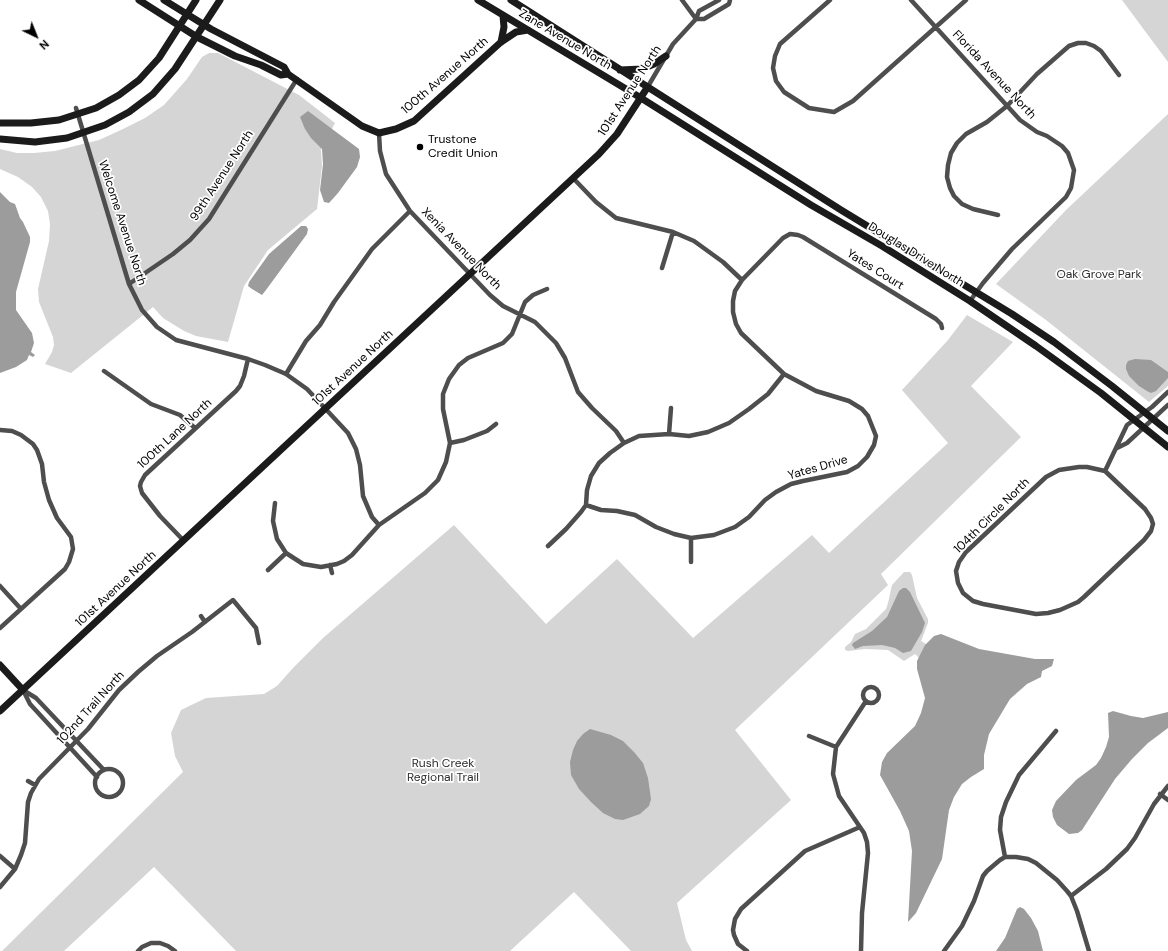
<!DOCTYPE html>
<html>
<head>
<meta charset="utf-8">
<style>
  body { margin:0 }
  #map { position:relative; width:1168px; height:951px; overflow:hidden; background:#fff; font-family:"DM Sans",sans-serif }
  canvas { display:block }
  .north { position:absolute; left:16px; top:16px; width:40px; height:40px; -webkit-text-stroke:3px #fff; paint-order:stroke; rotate:137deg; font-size:11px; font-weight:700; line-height:16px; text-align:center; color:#000 }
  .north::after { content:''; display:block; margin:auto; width:14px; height:18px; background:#000; clip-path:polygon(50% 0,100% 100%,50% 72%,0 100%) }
</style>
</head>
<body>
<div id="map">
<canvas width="1168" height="951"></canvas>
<div class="north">N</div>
</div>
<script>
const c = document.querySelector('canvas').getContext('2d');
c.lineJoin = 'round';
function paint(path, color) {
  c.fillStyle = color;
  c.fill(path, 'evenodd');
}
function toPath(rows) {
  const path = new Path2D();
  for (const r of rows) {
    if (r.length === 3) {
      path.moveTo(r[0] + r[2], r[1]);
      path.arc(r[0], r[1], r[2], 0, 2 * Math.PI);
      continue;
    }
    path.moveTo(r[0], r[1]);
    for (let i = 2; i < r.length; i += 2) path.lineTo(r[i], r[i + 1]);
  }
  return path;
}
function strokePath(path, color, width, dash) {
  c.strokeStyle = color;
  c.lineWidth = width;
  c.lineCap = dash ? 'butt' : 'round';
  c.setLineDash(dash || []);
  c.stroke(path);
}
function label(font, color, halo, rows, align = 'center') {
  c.font = font + ' "DM Sans",sans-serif';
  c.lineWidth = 3.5;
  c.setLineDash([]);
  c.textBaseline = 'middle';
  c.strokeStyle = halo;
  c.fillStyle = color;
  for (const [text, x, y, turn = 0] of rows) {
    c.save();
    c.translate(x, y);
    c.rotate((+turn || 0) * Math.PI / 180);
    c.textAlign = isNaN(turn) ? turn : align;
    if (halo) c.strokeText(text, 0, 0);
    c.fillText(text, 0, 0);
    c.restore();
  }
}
const green = toPath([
  [1122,0,1168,0,1168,62,1139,23],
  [209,53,218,53,299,95,335,123,321,149,322,166,317,209,268,250,244,286,228,342,196,336,184,331,163,318,153,307,71,373,45,364,52,352,54,345,53,337,39,302,38,289,49,241,50,224,48,211,41,197,32,187,18,177,0,169,0,149,17,153,34,153,55,151,99,140,123,129,145,118,164,105,187,79,202,57],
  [1168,114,1168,386,1149,402,1046,320,996,284,1066,210],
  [967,315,1013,342,971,386,1021,437,881,574,888,585,735,730,791,800,677,903,686,940,692,951,631,951,574,892,510,951,236,951,154,867,64,951,2,951,183,772,175,756,171,733,181,710,206,698,264,694,277,686,293,668,323,638,454,525,546,624,617,559,693,638,812,535,829,553,948,443,902,390,948,340],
  [904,572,910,572,912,575,917,598,928,619,928,623,921,641,926,644,919,658,915,654,904,661,888,650,865,649,848,651,845,650,845,647,851,642,855,634,866,629,886,609,888,603,892,585]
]);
const water = toPath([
  [308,111,359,149,360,157,357,167,338,193,329,203,324,202,320,190,323,164,322,149,311,138,305,129,300,117],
  [0,192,10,202,15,204,20,218,23,222,30,237,30,242,16,292,16,310,32,333,34,343,31,352,35,355,33,357,29,355,27,360,16,367,0,373],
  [301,226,306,226,308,229,307,234,266,290,262,295,252,289,248,286,249,282,269,254],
  [1135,359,1151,360,1168,372,1168,378,1156,391,1151,393,1147,391,1139,386,1129,376,1126,369,1126,365,1128,361],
  [903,588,906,588,910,592,925,623,922,632,911,651,903,653,895,648,882,645,863,646,855,649,852,645,853,643,872,631,887,617,899,591],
  [941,634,979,649,1035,659,1054,659,1052,666,1042,671,1041,677,1027,684,1010,699,989,734,984,755,984,769,971,777,962,784,954,797,949,810,942,859,916,913,908,922,912,851,909,831,900,811,880,775,882,762,887,753,915,726,921,713,925,698,917,669,917,661,925,645,934,636],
  [1113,711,1131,716,1143,718,1168,712,1168,728,1148,743,1132,759,1115,779,1082,830,1078,833,1069,834,1057,825,1053,817,1052,810,1056,801,1076,780,1096,765,1101,758,1106,747,1109,737,1108,713],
  [590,729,611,735,623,741,634,752,643,763,648,778,651,799,649,806,640,814,623,820,615,819,603,813,591,802,579,789,571,775,570,762,573,750,577,741,583,734],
  [1020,907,1024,909,1031,918,1038,931,1043,951,996,951,1005,938,1017,909]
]);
const street = toPath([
  [682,0,696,19],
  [830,0,780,44,775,56,773,68,776,81,784,92,809,108,834,112,853,101,966,0],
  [911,0,1020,120,1037,132,1047,136,1062,146,1068,153,1074,170,1071,188,1066,197,1012,249,983,283,970,301],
  [696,19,704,19,729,4,730,0],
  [647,88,673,44,696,19,699,11,719,0],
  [76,108,129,284,142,310,157,327,176,340,248,359,265,365,286,374,307,389,348,433,356,449,360,465,363,496,372,517,379,525],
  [379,133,380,151,386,174,410,211,490,295,503,306,535,322,556,343,565,358,578,392,592,408,616,431,624,443],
  [573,178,596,202,616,218,673,232,694,241,723,262,742,280],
  [998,215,973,209,962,204,954,196,950,188,947,177,948,165,951,153,957,143,966,134,987,122,1007,106,1037,74,1069,46,1078,43,1086,43,1094,46,1101,51,1119,75],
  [662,268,673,232],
  [129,284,173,254,190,240,209,219,297,79],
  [104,371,151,404,180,415,195,428],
  [286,374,306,341,320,325,334,302,372,249,410,211],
  [0,430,12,431,21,435,33,444,37,450,42,464,44,482,49,500,57,518,71,537,73,549,69,562,65,569,0,628],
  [669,434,671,408],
  [450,443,464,440,487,431,496,424],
  [1117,448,1127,443,1168,405],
  [1079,467,1087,467,1105,471,1145,509,1151,518,1153,524,1151,531,1144,540,1084,597,1078,602,1060,610,1048,613,1036,614,983,604,973,601,963,593,958,583,956,571,959,562,966,552,1046,477,1059,470,1079,467],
  [1105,471,1127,425,1152,407,1168,392],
  [275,503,273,521,277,539,286,553,303,564,321,567,337,564,344,561,352,555,379,525,425,493,438,480,446,462,450,443,443,409,443,394,449,379,459,365,468,358,503,343,512,334,525,302,533,295,547,289],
  [586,505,601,510,617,511,635,515,656,527,674,534,691,538,714,535,735,527,749,517,765,500,776,492,791,484,803,481,847,472,858,466,867,457,874,445,876,436,868,416,862,409,849,401,816,391,784,374,741,333,736,324,733,312,733,301,735,291,742,280,783,238,790,234,798,235,803,237,936,319,941,324,942,328],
  [184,541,160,516,142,493,140,486,141,482,145,475,236,391,240,386,244,376,248,359],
  [548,546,566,529,581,512,586,505,587,490,591,476,599,463,610,453,624,443,639,436,669,434,689,436,708,432,729,423,749,409,768,394,784,374],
  [691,562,691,538],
  [330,565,332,573],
  [268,570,286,553],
  [0,586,21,609],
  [201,616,205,622],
  [871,695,8],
  [23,690,30,704,97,777],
  [23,690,36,698,104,770],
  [809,736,836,747],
  [109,783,14],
  [28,781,35,785],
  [1160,794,1168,800],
  [0,856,15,869],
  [1005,857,1000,830,1001,817,1006,802,1019,775,1056,731],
  [0,887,15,869,21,855,25,843,28,802,31,793,39,779,88,729,119,690,138,672,157,656,192,632,233,600,256,628,259,643],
  [1071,896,1106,869,1127,849,1135,838,1154,804,1168,786],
  [138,951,142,947,151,943,160,943,168,946,175,951],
  [747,951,738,944,734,935,733,930,735,919,741,909,805,851,860,827],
  [861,951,862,913,868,853,867,842,864,833,839,796,833,774,836,747,866,701],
  [944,951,962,926,974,901,983,876,987,871,1000,860,1005,857,1016,857,1028,859,1036,863,1057,880,1067,891,1071,896,1077,911,1089,951]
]);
const secondary = toPath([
  [139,0,197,37,235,56,261,65,281,75,288,74],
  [164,0,211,29,284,67,288,74,362,126,379,133,396,129,414,121,501,42,516,32,528,30],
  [478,0,641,98,811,205,882,246,970,301,1036,346,1101,393,1168,447],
  [511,0,841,210,1012,314,1054,342,1112,386,1168,431],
  [501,42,504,27,503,16],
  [620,70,642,69,654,64,666,56],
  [0,123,31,123,59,120,96,108,119,95,139,80,159,58,196,0],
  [0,139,35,142,67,138,105,125,129,112,153,94,175,69,220,0],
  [0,665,23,690],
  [0,711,599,154,617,134,647,88]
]);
const markers = [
  [420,147,4,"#000"]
];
const streetNames = [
  ["Zane Avenue North",565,40,31],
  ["Florida Avenue North",994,75,47],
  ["100th Avenue North",445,76,-41],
  ["101st Avenue North",630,91,-57],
  ["99th Avenue North",222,176,-57],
  ["Welcome Avenue North",122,223,72],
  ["Xenia Avenue North",461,249,46],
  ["Douglas Drive North",916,255,32],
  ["Yates Court",875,270,32],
  ["101st Avenue North",353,368,-43],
  ["100th Lane North",175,434,-43],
  ["Yates Drive",818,468,-16],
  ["104th Circle North",992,516,-45],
  ["101st Avenue North",116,589,-43],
  ["102nd Trail North",91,708,-48]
];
const poiNames = [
  ["Trustone",428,140],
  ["Credit Union",428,154]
];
const parkNames = [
  ["Oak Grove Park",1099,275],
  ["Rush Creek",443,764],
  ["Regional Trail",443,778]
];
paint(green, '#d5d5d5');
paint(water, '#9c9c9c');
strokePath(street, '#4e4e4e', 4.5);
strokePath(secondary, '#1b1b1b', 7);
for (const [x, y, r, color] of markers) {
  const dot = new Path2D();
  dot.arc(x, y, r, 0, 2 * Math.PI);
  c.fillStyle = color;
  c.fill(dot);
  strokePath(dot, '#fff', 1.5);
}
label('12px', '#000', '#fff', streetNames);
label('12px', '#000', '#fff', poiNames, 'left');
label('12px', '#2c2c2c', '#fff', parkNames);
</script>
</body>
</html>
